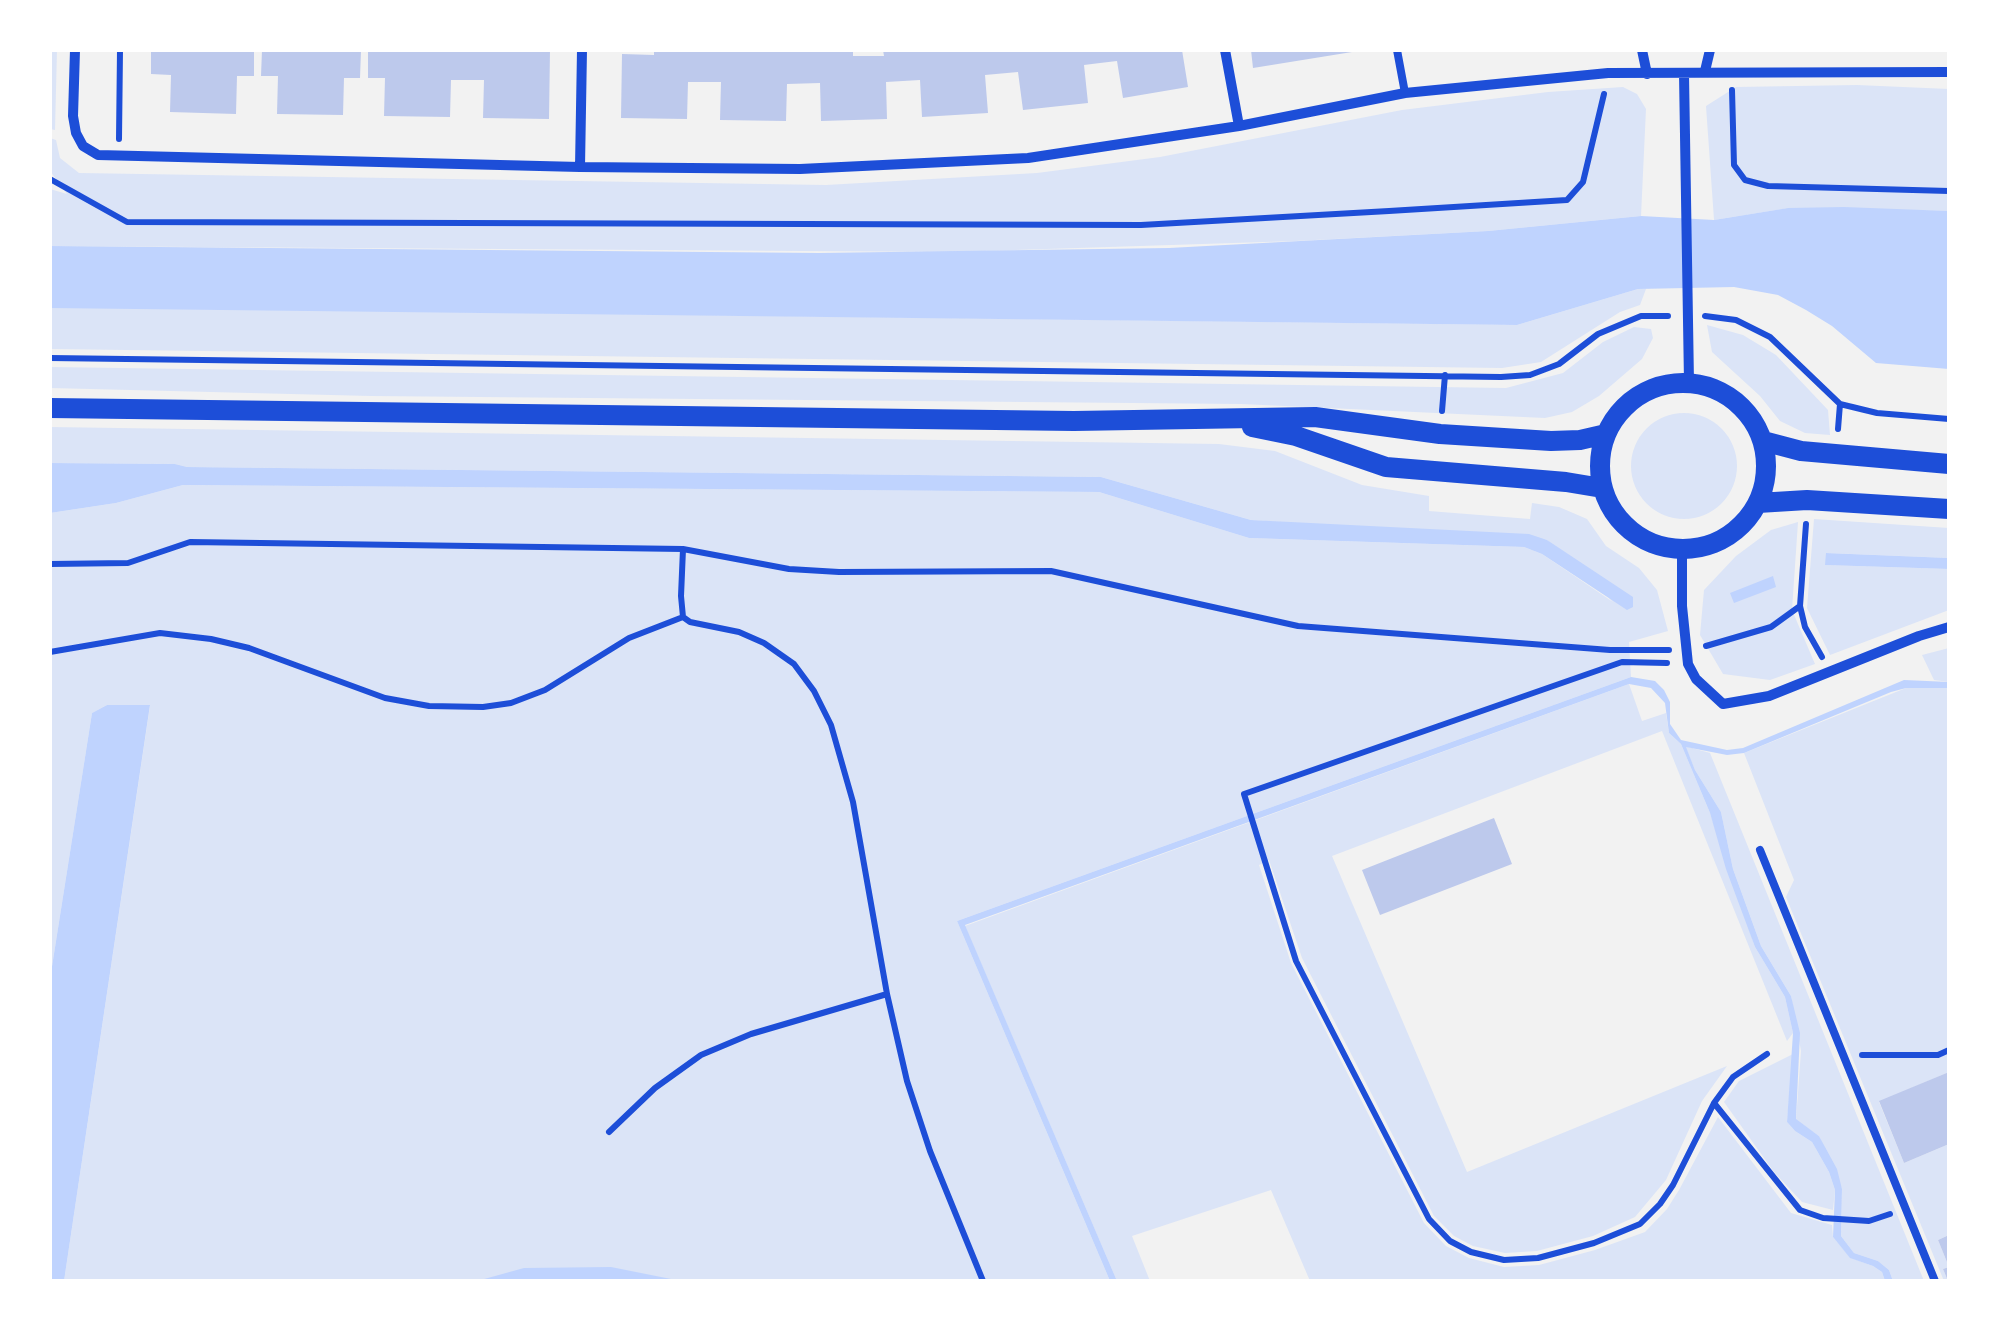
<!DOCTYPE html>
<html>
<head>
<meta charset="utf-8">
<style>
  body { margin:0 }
  #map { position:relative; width:1999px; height:1331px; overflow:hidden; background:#f2f2f2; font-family:"PT Sans",sans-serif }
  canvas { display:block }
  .frame { position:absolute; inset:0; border:52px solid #fff; pointer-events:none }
</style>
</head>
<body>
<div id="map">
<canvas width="1999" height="1331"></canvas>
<div class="frame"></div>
</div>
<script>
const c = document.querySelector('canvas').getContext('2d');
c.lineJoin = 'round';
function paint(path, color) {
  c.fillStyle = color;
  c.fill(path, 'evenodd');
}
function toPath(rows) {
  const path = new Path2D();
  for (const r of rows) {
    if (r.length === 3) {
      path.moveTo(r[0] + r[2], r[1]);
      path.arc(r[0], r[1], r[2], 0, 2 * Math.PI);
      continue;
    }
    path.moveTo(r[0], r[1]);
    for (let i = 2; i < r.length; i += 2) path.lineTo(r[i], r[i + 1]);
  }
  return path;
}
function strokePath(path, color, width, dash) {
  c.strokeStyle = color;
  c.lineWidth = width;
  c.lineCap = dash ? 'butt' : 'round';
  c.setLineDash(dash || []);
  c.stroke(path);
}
const green = toPath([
  [50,50,57,50,55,130,50,129],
  [1857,85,1949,89,1949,211,1789,208,1714,220,1706,106,1736,87],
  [1623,87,1637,94,1646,109,1641,216,1488,231,1296,241,953,252,50,246,50,189,67,194,50,171,50,138,56,140,60,158,79,173,826,185,1037,173,1160,157,1402,110,1548,92],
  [1638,289,1646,289,1640,305,1620,312,1541,362,1502,368,50,349,50,307,1517,325],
  [1707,325,1743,335,1776,355,1828,410,1830,435,1805,433,1780,421,1760,396,1712,352],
  [1634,327,1651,329,1653,338,1642,359,1599,396,1572,412,1545,418,1241,404,371,396,50,388,50,367,1506,388,1563,373,1603,342],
  [1684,466,53],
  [50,427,1219,444,1275,451,1362,485,1429,496,1429,511,1530,519,1532,503,1559,507,1587,519,1606,546,1639,568,1657,590,1668,631,1629,642,1631,677,957,921,1110,1281,64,1281,150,706,107,705,92,713,50,979,50,513,116,503,183,485,1099,492,1249,538,1524,547,1542,554,1613,602,1547,540,1251,520,1101,477,187,467,175,464,50,463],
  [1814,519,1949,528,1949,558,1827,553,1826,565,1949,569,1949,610,1830,655,1807,608],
  [1798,522,1792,610,1815,664,1770,680,1723,674,1700,635,1704,590,1736,556,1771,530],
  [1949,648,1949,682,1934,680,1922,655],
  [1629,684,1642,721,1666,713,1669,733,1681,744,1710,813,1755,947,1785,997,1793,1033,1787,1041,1662,731,1332,856,1467,1172,1727,1066,1702,1101,1666,1180,1635,1217,1593,1236,1537,1251,1505,1253,1473,1246,1454,1236,1434,1216,1302,958,1269,860,1259,865,1291,963,1424,1223,1446,1246,1469,1258,1504,1267,1539,1265,1595,1250,1645,1232,1667,1209,1679,1190,1718,1117,1791,1213,1832,1225,1833,1237,1851,1258,1873,1266,1882,1272,1885,1281,1310,1281,1271,1190,1132,1236,1150,1281,1117,1281,965,926],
  [1906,688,1949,688,1949,1072,1879,1102,1904,1163,1949,1144,1949,1235,1938,1240,1949,1267,1943,1269,1948,1281,1944,1281,1786,897,1794,880,1744,753],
  [1685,746,1710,753,1924,1281,1893,1281,1889,1270,1878,1261,1854,1253,1841,1236,1842,1189,1819,1136,1796,1120,1801,1051,1791,996,1761,946,1733,869,1721,812,1695,770],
  [1793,1054,1787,1122,1795,1131,1812,1142,1829,1172,1835,1190,1833,1210,1802,1202,1774,1172,1724,1102,1739,1081]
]);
const water = toPath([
  [1844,207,1949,211,1949,369,1876,363,1832,326,1806,310,1778,295,1734,287,1638,289,1517,325,50,308,50,246,819,253,1169,248,1488,231,1641,216,1714,220,1788,208],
  [50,463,175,464,187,467,1101,477,1251,520,1529,534,1547,540,1633,597,1633,607,1627,610,1542,554,1524,547,1249,538,1099,492,183,485,116,503,50,513],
  [1826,553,1949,558,1949,569,1825,565],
  [1773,576,1776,587,1734,603,1730,593],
  [1631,677,1655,681,1664,690,1670,702,1670,724,1681,740,1727,750,1743,748,1904,680,1949,682,1949,688,1906,688,1891,692,1744,753,1727,755,1686,747,1695,770,1721,812,1733,869,1761,946,1791,996,1800,1033,1796,1119,1819,1136,1837,1169,1842,1189,1841,1236,1854,1253,1878,1261,1889,1270,1893,1281,1885,1281,1882,1272,1873,1266,1850,1258,1833,1237,1835,1190,1829,1172,1812,1142,1795,1131,1787,1122,1793,1033,1785,997,1755,947,1726,869,1710,813,1681,744,1669,733,1665,703,1651,688,1629,684,965,925,1117,1281,1110,1281,957,921],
  [107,705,150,705,64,1281,50,1281,50,979,92,713],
  [611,1267,681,1281,477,1281,524,1268]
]);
const building = toPath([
  [151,50,254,50,254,76,237,76,236,114,170,112,171,75,151,74],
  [262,50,361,50,360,78,344,78,343,115,277,114,278,76,261,76],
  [368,50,550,50,549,119,483,118,484,80,451,80,450,117,384,116,385,78,368,78],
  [654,50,853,50,853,56,884,56,883,50,1182,50,1188,87,1123,98,1117,61,1100,63,1084,65,1088,103,1023,110,1018,72,985,75,988,113,922,117,920,80,886,82,887,119,821,121,820,83,787,84,786,121,720,120,721,82,688,82,687,119,621,118,622,54,654,55],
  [1251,50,1352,50,1352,52,1253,68],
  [1494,818,1512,864,1380,915,1362,870],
  [1949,1072,1949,1144,1904,1163,1879,1101],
  [1949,1235,1949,1281,1948,1281,1943,1269,1949,1267,1938,1240]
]);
const path = toPath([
  [1732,90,1734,165,1745,180,1768,186,1949,191],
  [119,139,120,50],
  [50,179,127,222,1141,225,1389,211,1567,200,1583,182,1604,94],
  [1705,316,1736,320,1770,337,1840,404,1877,413,1949,419],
  [50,358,1501,377,1530,375,1559,364,1598,334,1641,316,1668,316],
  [1442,411,1445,375],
  [1838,429,1840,404],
  [1806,524,1800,606,1805,627,1822,657],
  [683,549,681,596,683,617,690,622,739,632,764,643,794,664,814,691,831,725,853,802,887,994,907,1081,930,1151,983,1281],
  [50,564,128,563,190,542,683,549,789,569,839,572,1051,571,1298,626,1610,650,1669,650],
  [1706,646,1771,627,1800,606],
  [50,652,160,633,211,639,249,648,385,698,429,706,483,707,511,703,545,690,629,638,683,617],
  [1667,663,1622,662,1244,794,1296,961,1429,1219,1450,1241,1471,1252,1504,1260,1538,1258,1594,1243,1640,1224,1660,1204,1673,1185,1714,1103,1733,1077,1767,1054],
  [1862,1055,1938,1055,1949,1050],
  [1714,1103,1800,1210,1823,1218,1869,1221,1890,1214],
  [609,1132,655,1088,701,1055,751,1034,887,994]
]);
const service = toPath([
  [1397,50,1405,93],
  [1760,850,1935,1281]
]);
const minor = toPath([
  [75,50,73,116,76,133,83,146,98,155,580,167,582,50],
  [1225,50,1239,126,1405,93,1608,73,1949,72],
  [1642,50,1647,74],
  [1705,71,1710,50],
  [1684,74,1689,382],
  [580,167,800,169,1028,158,1239,126],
  [1682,550,1682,606,1688,664,1696,679,1723,704,1769,696,1919,636,1949,627]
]);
const secondary = toPath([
  [1683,466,83],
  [50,408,1074,421,1315,417,1440,434,1551,441,1580,440,1606,434],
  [1252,427,1296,436,1386,467,1566,482,1602,488],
  [1763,441,1801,451,1949,464],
  [1758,503,1807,500,1949,509]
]);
paint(green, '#dbe4f7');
paint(water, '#bfd3fe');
paint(building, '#bdc9ec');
strokePath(path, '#1d4ed8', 6);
strokePath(service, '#1d4ed8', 8);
strokePath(minor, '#1d4ed8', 10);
strokePath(secondary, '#1d4ed8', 20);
</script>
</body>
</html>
